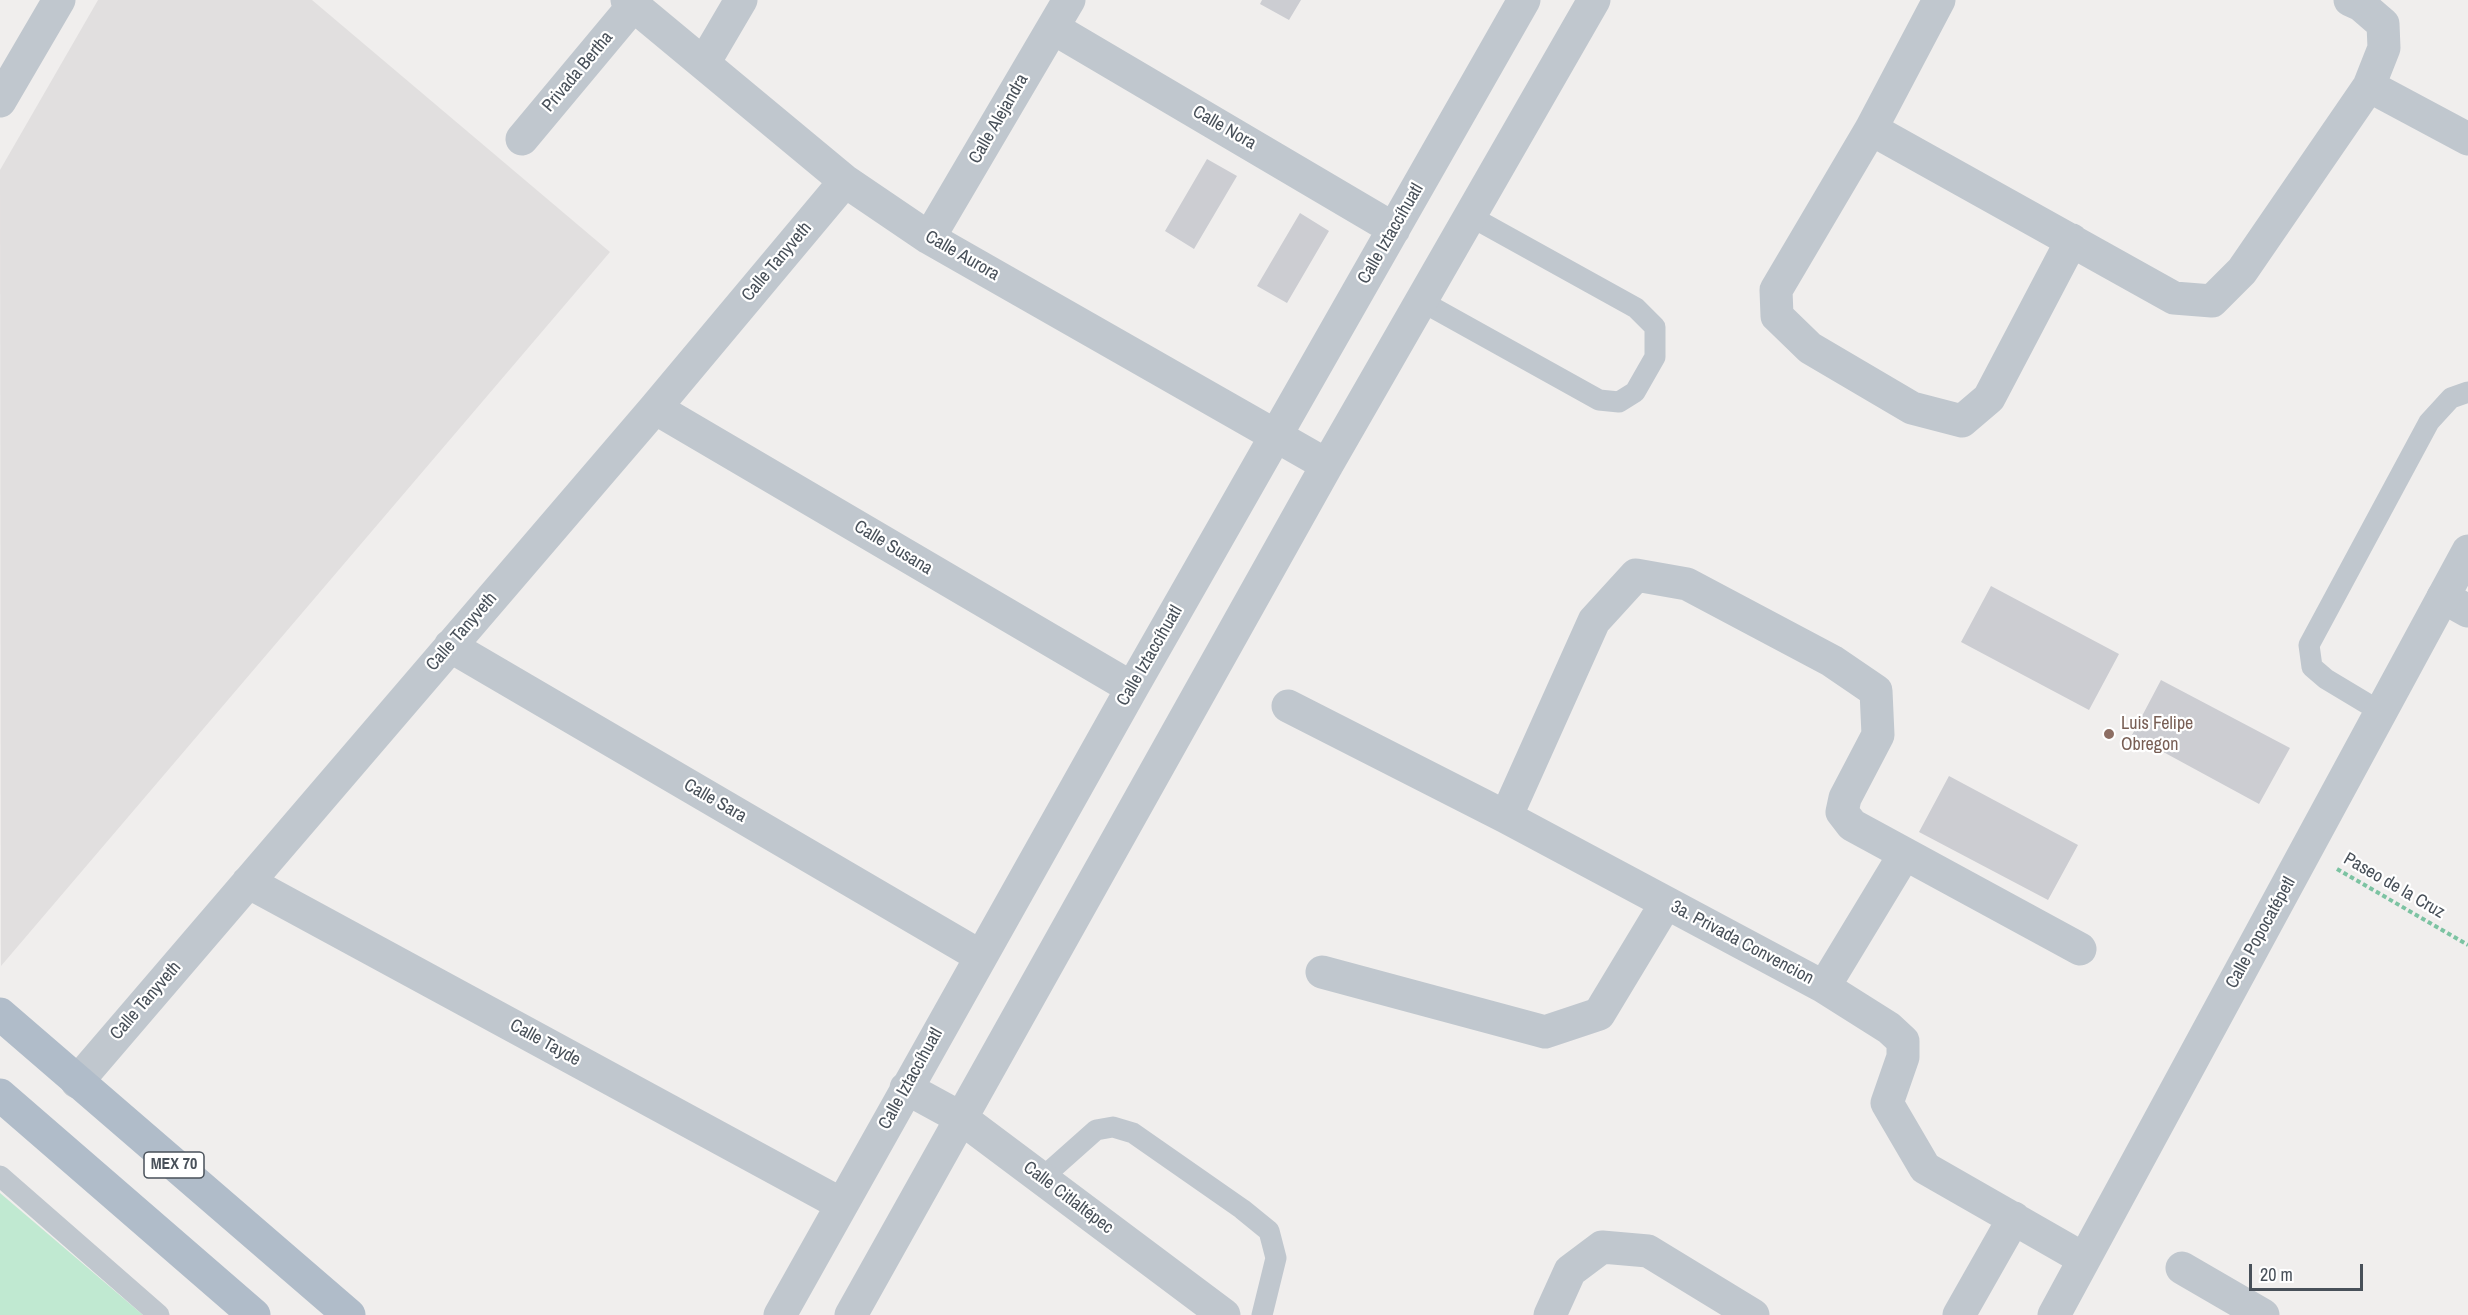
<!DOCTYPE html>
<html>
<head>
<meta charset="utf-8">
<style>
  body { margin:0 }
  #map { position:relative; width:2468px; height:1315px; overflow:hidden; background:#f0eeed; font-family:"Archivo Narrow",sans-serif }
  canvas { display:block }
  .scale { position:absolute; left:2249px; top:1264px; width:114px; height:27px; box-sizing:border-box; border:3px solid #485059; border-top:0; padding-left:8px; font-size:18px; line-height:21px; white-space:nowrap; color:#485059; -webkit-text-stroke:4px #fff; paint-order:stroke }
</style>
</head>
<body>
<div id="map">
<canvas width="2468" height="1315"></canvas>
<div class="scale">20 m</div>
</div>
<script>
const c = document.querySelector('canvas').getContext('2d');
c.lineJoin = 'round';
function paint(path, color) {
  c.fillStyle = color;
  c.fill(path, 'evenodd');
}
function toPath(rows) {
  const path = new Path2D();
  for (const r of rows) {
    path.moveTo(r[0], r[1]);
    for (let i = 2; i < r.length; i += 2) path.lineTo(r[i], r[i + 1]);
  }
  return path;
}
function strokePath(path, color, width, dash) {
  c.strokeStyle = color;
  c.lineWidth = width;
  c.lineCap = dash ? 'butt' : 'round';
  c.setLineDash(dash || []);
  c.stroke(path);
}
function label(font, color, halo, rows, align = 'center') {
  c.font = font + ' "Archivo Narrow",sans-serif';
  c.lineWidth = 4.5;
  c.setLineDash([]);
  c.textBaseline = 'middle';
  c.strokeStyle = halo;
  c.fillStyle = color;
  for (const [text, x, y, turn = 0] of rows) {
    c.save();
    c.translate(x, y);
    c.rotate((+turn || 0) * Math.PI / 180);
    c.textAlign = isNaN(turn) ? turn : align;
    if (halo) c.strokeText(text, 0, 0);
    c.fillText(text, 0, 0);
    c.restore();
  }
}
const education = toPath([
  [98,0,312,0,610,252,1,966,0,170]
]);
const green = toPath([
  [0,1193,143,1315,0,1315]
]);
const building = toPath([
  [1262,0,1301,0,1289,20,1260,4],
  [1207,159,1237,176,1194,249,1165,231],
  [1300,213,1329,231,1287,303,1257,286],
  [1991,586,2119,654,2089,710,1961,642],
  [2161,680,2290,748,2259,804,2132,735],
  [1949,776,2078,845,2048,900,1919,832]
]);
const path = toPath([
  [2337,869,2468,945]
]);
const service = toPath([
  [1421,301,1599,400,1619,402,1635,392,1655,357,1655,327,1636,308,1470,216],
  [2381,712,2326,679,2312,667,2309,645,2429,422,2451,398,2468,392],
  [0,1176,159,1315],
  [1042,1178,1096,1130,1113,1127,1133,1133,1242,1209,1269,1231,1276,1258,1262,1315]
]);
const pedestrian = toPath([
  [2443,597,2468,611]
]);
const minor = toPath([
  [627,0,845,181,929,238,1327,465],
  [1939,0,1871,129,1776,290,1777,316,1810,348,1912,408,1962,421,1989,398,2072,240],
  [1053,28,1394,229],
  [704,63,741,0],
  [2369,86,2468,139],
  [0,101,59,0],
  [1871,129,2174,298,2212,301,2242,271,2369,86,2384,48,2383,24,2361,5,2350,0],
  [522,139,633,6],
  [929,238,1069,0],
  [655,408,1132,688],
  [450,646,980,956],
  [1288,706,1506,817,1824,987,1889,1028,1903,1041,1903,1057,1887,1103,1925,1168,2084,1259],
  [1506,817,1594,621,1636,575,1687,584,1832,661,1876,691,1878,735,1845,798,1842,812,1852,825,2080,949],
  [248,882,841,1204],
  [1322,972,1545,1032,1599,1014,1666,903],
  [1824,987,1904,855],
  [77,1082,655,408,845,181],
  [906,1088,961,1118,1224,1315],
  [2182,1268,2263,1315],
  [780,1315,1132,688,1524,0],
  [851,1315,1327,465,1594,0],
  [1550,1315,1570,1271,1602,1247,1648,1251,1753,1315],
  [1959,1315,2014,1218],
  [2054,1315,2468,551]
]);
const primary = toPath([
  [0,1014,349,1315],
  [0,1095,254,1315]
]);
const markers = [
  [2109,734,6,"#8d6e63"]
];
const shields = [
  [174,1165,60]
];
const shieldNames = [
  ["MEX 70",174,1165]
];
const streetNames = [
  ["Privada Bertha",578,72,-50],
  ["Calle Alejandra",999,119,-60],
  ["Calle Nora",1224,128,30],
  ["Calle Iztaccíhuatl",1391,234,-60],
  ["Calle Aurora",962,256,30],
  ["Calle Tanyveth",777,262,-50],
  ["Calle Susana",893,548,31],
  ["Calle Tanyveth",462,632,-49],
  ["Calle Iztaccíhuatl",1150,656,-60],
  ["Calle Sara",715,801,30],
  ["Paseo de la Cruz",2394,886,30],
  ["Calle Popocatépetl",2261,933,-61],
  ["3a. Privada Convencion",1742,943,28],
  ["Calle Tanyveth",146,1001,-49],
  ["Calle Tayde",545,1043,29],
  ["Calle Iztaccíhuatl",911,1079,-61],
  ["Calle Citlaltépec",1068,1198,37]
];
const educationNames = [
  ["Luis Felipe",2121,724],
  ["Obregon",2121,745]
];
paint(education, '#e1dfdf');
paint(green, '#c0e9d1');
paint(building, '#cccdd2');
strokePath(path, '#7cc3a2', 4, [4.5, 3]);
strokePath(service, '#c0c7ce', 21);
strokePath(pedestrian, '#c0c7ce', 33);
strokePath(minor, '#c0c7ce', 33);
strokePath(primary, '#b0bcc9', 33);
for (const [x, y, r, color] of markers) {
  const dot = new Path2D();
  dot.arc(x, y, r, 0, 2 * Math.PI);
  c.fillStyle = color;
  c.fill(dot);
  strokePath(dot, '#fff', 2);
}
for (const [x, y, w] of shields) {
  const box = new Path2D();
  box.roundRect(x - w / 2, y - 13, w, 26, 4.5);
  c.fillStyle = '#fff';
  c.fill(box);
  strokePath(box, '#485059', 1.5);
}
label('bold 16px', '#485059', null, shieldNames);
label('18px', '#485059', '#fff', streetNames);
label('18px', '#785e54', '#fff', educationNames, 'left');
</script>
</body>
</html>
